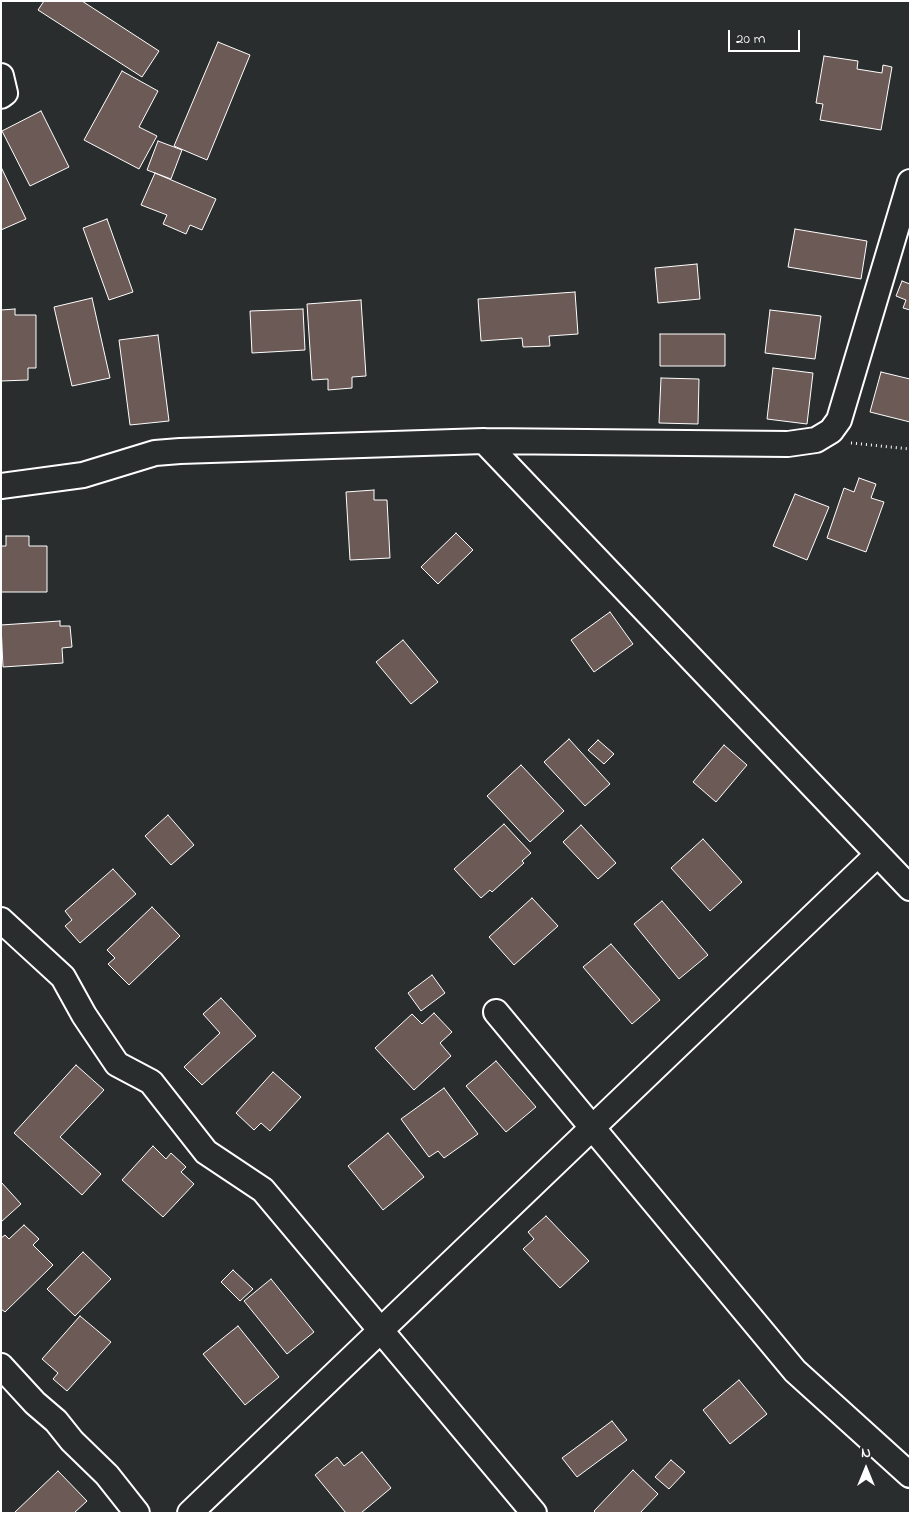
<!DOCTYPE html>
<html>
<head>
<meta charset="utf-8">
<style>
  body { margin:0 }
  #map { position:relative; width:911px; height:1514px; overflow:hidden; background:#2a2d2e; font-family:"Indie Flower",sans-serif }
  canvas { display:block }
  .frame { position:absolute; inset:0; border:2px solid #fff; pointer-events:none }
  .north { position:absolute; left:841px; top:1444px; width:50px; height:50px; -webkit-text-stroke:4px #2a2d2e; paint-order:stroke; rotate:0deg; font-size:14px; font-weight:700; line-height:20px; text-align:center; color:#fff }
  .north::after { content:''; display:block; margin:auto; width:18px; height:22px; background:#fff; clip-path:polygon(50% 0,100% 100%,50% 72%,0 100%) }
  .scale { position:absolute; left:728px; top:30px; width:72px; height:22px; box-sizing:border-box; border:2px solid #fff; border-top:0; padding-left:6px; font-size:15px; line-height:18px; white-space:nowrap; color:#fff; -webkit-text-stroke:4px #2a2d2e; paint-order:stroke }
</style>
</head>
<body>
<div id="map">
<canvas width="911" height="1514"></canvas>
<div class="frame"></div>
<div class="north">N</div>
<div class="scale">20 m</div>
</div>
<script>
const c = document.querySelector('canvas').getContext('2d');
c.lineJoin = 'round';
function paint(path, color) {
  c.fillStyle = color;
  c.fill(path, 'evenodd');
}
function toPath(rows) {
  const path = new Path2D();
  for (const r of rows) {
    path.moveTo(r[0], r[1]);
    for (let i = 2; i < r.length; i += 2) path.lineTo(r[i], r[i + 1]);
  }
  return path;
}
function strokePath(path, color, width, dash) {
  c.strokeStyle = color;
  c.lineWidth = width;
  c.lineCap = dash ? 'butt' : 'round';
  c.setLineDash(dash || []);
  c.stroke(path);
}
const building = toPath([
  [44,1,82,1,159,51,142,77,38,10,44,1],
  [218,42,250,55,207,160,174,146,218,42],
  [824,56,858,61,857,69,882,73,883,65,892,67,881,130,820,120,823,104,816,103,824,56],
  [122,71,158,91,139,127,157,136,139,169,84,140,122,71],
  [41,111,69,167,30,186,2,131,41,111],
  [158,141,182,150,171,179,147,170,158,141],
  [1,167,26,219,1,230,1,167],
  [155,173,216,199,202,230,190,225,186,234,163,224,167,215,141,205,155,173],
  [107,219,133,292,109,300,83,228,107,219],
  [795,229,867,241,861,279,788,267,795,229],
  [697,264,700,299,658,303,655,268,697,264],
  [902,281,910,284,910,310,903,308,906,300,896,296,902,281],
  [575,292,578,334,549,336,550,346,523,347,522,338,481,341,478,299,575,292],
  [92,298,110,378,72,386,54,307,92,298],
  [361,300,366,376,352,377,352,388,328,390,328,379,312,380,307,304,361,300],
  [15,309,15,315,36,315,36,368,28,368,28,380,1,381,1,310,15,309],
  [303,309,305,350,252,353,250,311,303,309],
  [770,310,821,316,815,359,765,353,770,310],
  [660,334,725,334,725,366,660,366,660,334],
  [158,335,169,421,130,425,119,340,158,335],
  [773,368,813,373,807,424,767,419,773,368],
  [881,372,910,379,910,422,870,412,881,372],
  [661,378,699,379,698,424,659,423,661,378],
  [859,478,876,484,871,498,884,502,866,552,827,538,844,488,854,492,859,478],
  [374,490,374,500,387,500,390,558,350,560,346,492,374,490],
  [795,494,829,507,807,560,773,546,795,494],
  [456,533,473,550,438,584,421,567,456,533],
  [6,536,29,536,29,546,47,546,47,592,1,592,1,546,6,546,6,536],
  [610,612,633,644,594,672,571,640,610,612],
  [60,621,60,626,70,626,72,647,62,648,63,663,3,667,1,625,60,621],
  [403,640,438,682,411,704,376,662,403,640],
  [569,739,610,784,585,806,544,762,569,739],
  [598,740,614,754,604,764,588,750,598,740],
  [724,745,747,765,716,802,693,782,724,745],
  [521,765,564,811,530,842,487,796,521,765],
  [168,815,194,845,171,865,145,836,168,815],
  [504,824,531,853,522,861,524,863,492,892,490,890,481,898,454,869,504,824],
  [581,825,616,863,598,879,563,842,581,825],
  [703,839,742,882,710,911,671,868,703,839],
  [113,869,136,894,80,943,65,926,72,920,65,911,113,869],
  [532,898,558,926,514,965,489,937,532,898],
  [662,901,708,955,679,979,634,924,662,901],
  [152,907,180,936,129,985,108,964,115,958,107,950,152,907],
  [611,944,660,1000,632,1024,583,967,611,944],
  [432,975,445,993,421,1011,408,993,432,975],
  [221,998,256,1036,202,1085,184,1067,220,1033,203,1014,221,998],
  [434,1013,452,1032,440,1043,451,1056,414,1090,375,1048,412,1014,422,1024,434,1013],
  [496,1061,536,1107,506,1132,466,1086,496,1061],
  [76,1065,104,1090,60,1137,101,1174,82,1195,14,1133,76,1065],
  [273,1072,301,1097,270,1131,261,1123,254,1130,236,1113,273,1072],
  [444,1088,478,1134,444,1158,438,1151,429,1157,401,1119,444,1088],
  [388,1133,424,1177,383,1210,348,1166,388,1133],
  [153,1146,166,1159,171,1153,186,1167,181,1172,194,1184,163,1217,122,1180,153,1146],
  [1,1182,21,1204,1,1222,1,1182],
  [546,1216,589,1261,560,1288,523,1249,534,1239,528,1232,546,1216],
  [24,1225,39,1239,33,1245,53,1265,5,1312,1,1309,1,1238,5,1235,9,1239,24,1225],
  [83,1252,111,1279,75,1316,47,1289,83,1252],
  [233,1270,253,1289,240,1301,221,1282,233,1270],
  [271,1279,314,1332,287,1354,244,1301,271,1279],
  [80,1316,111,1342,67,1391,53,1379,58,1373,42,1359,80,1316],
  [238,1326,279,1377,245,1405,203,1354,238,1326],
  [739,1380,767,1414,730,1444,703,1410,739,1380],
  [612,1421,627,1440,577,1477,562,1458,612,1421],
  [362,1452,391,1488,361,1513,346,1513,315,1475,337,1457,344,1466,362,1452],
  [671,1460,685,1472,669,1489,655,1477,671,1460],
  [633,1470,658,1494,640,1513,596,1513,594,1511,633,1470],
  [58,1471,87,1501,74,1513,14,1513,58,1471]
]);
const path = toPath([
  [851,443,910,449]
]);
const minor = toPath([
  [1,76,5,93,1,96],
  [484,441,910,888],
  [1,486,83,475,155,453,180,451,484,441,788,444,816,440,831,431,839,420,910,182],
  [1,920,63,977,84,1015,117,1064,151,1082,206,1152,263,1190,534,1513],
  [496,1012,795,1371,910,1475],
  [1,1366,35,1403,56,1421,72,1441,107,1475,137,1513],
  [190,1513,877,855]
]);
paint(building, '#6c5a56');
strokePath(building, '#fff', 1);
strokePath(minor, '#fff', 28);
strokePath(path, '#fff', 3, [1, 4]);
strokePath(minor, '#2a2d2e', 24);
</script>
</body>
</html>
